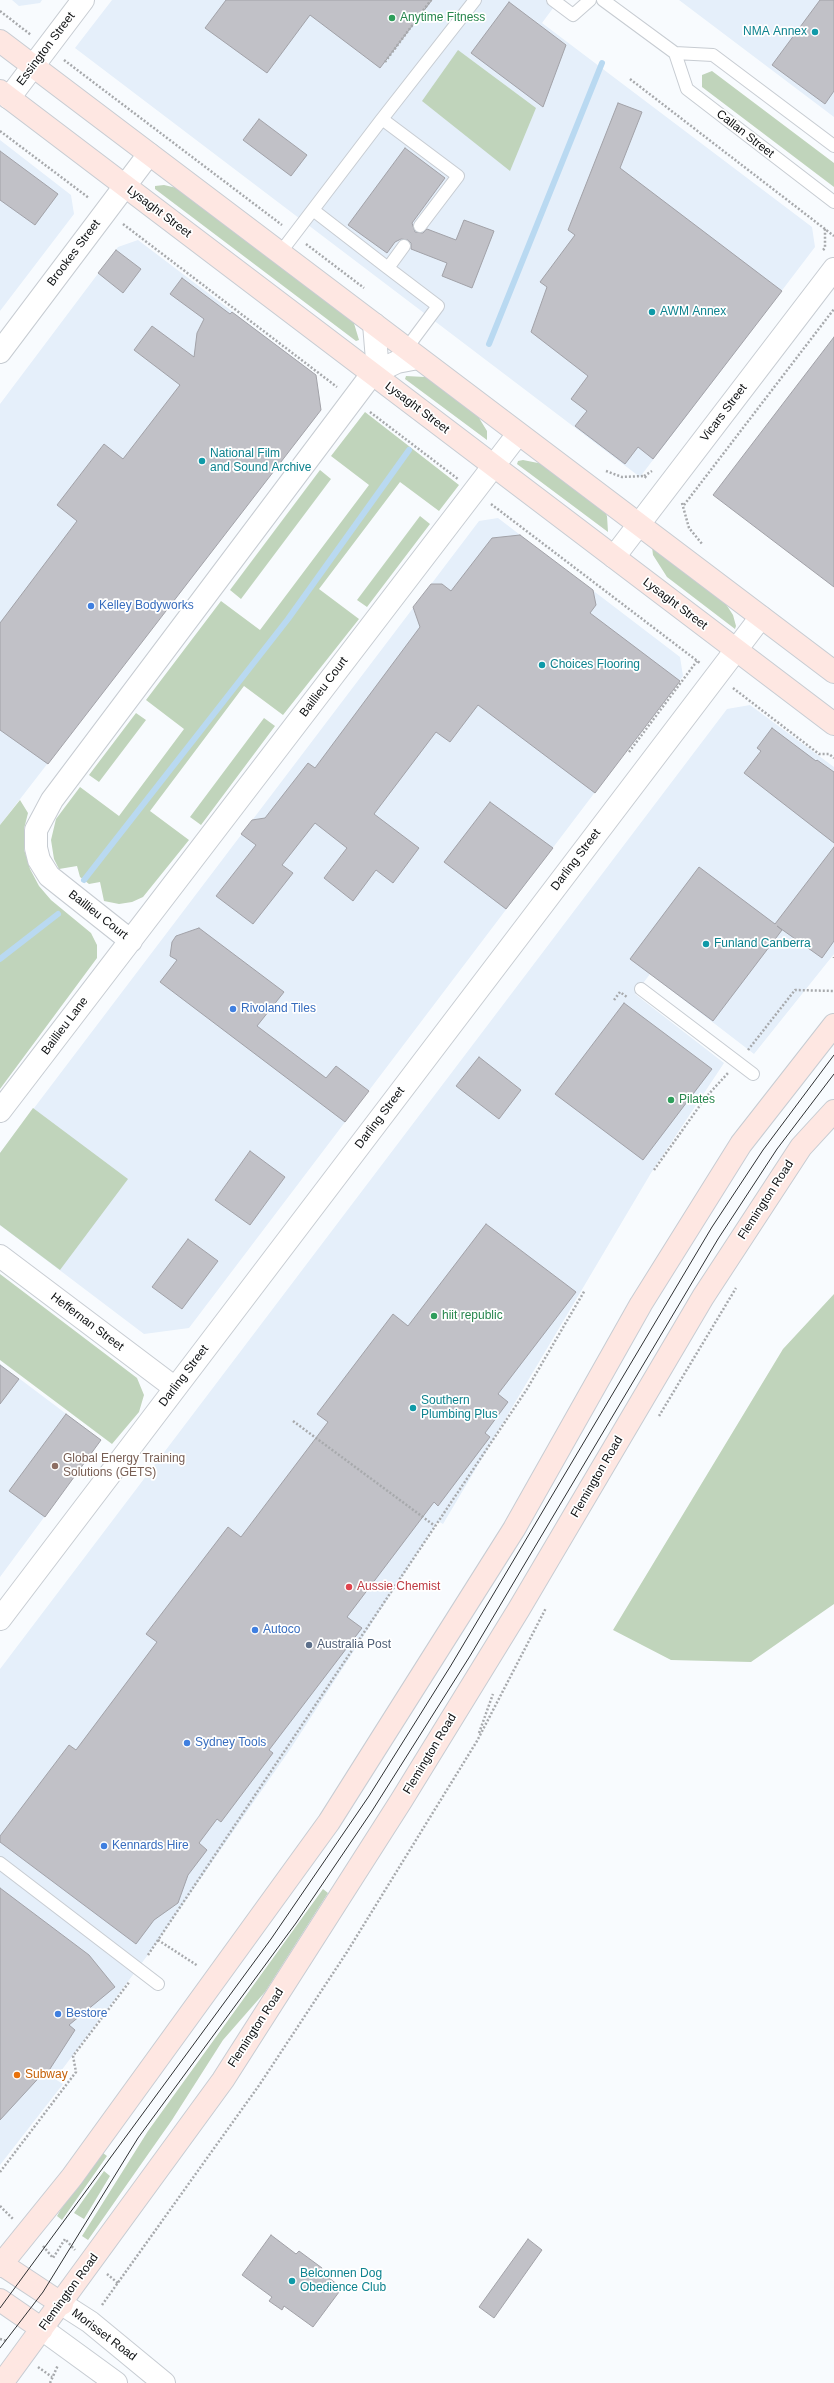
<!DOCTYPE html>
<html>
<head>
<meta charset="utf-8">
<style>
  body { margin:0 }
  canvas { display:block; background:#f8fbfe }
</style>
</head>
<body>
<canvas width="834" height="2383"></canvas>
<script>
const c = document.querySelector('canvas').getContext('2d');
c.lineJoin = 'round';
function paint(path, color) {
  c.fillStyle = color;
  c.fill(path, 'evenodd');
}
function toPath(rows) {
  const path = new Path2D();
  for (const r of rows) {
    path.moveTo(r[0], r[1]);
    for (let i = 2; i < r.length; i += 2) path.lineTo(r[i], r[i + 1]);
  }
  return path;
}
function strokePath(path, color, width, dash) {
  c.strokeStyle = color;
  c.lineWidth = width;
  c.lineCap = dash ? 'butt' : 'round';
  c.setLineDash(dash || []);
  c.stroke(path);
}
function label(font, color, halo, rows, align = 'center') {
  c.font = font + ' Arial,sans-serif';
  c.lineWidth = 3.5;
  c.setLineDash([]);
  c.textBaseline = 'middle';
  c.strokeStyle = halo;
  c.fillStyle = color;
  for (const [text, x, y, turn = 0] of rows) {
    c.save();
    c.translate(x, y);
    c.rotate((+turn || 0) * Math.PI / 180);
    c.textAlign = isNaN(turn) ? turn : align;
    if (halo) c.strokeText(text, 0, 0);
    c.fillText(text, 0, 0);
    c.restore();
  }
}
const built = toPath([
  [12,0,42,0,40,3,19,6],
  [112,0,559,0,542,23,812,227,815,247,640,477,75,48],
  [679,0,834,0,834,117],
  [0,140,71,195,74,214,0,311],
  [138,240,316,375,321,410,0,825,0,404,118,247],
  [498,518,680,657,683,676,189,1328,144,1334,0,1225,0,1153,479,521],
  [750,705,834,767,834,954,754,1054,650,974,635,994,724,1063,651,1173,443,1524,438,1521,291,1748,147,1956,55,2079,63,2084,0,2165,0,1669,727,709],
  [0,1364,101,1440,0,1577]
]);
const green = toPath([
  [458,50,536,108,510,171,422,101],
  [712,71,834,163,834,187,702,87,702,75],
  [164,185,181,189,353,320,359,340,356,341,155,189,155,186],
  [406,376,425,377,436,382,476,413,487,431,487,440,405,379],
  [365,412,459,485,439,511,400,482,319,589,359,619,283,715,244,686,150,811,189,840,143,897,132,902,119,904,104,901,100,882,89,884,80,877,77,866,59,869,54,859,51,840,56,819,80,787,119,816,184,729,146,700,221,601,260,630,369,485,331,456],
  [523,460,543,464,602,507,607,516,608,532,517,464,518,461],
  [320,470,331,479,241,599,230,590],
  [420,516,430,524,367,607,357,600],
  [652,547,720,595,733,615,736,626,735,629,667,577,653,555],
  [136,713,146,720,99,782,89,775],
  [264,718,275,726,201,825,190,817],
  [20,800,28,813,24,829,24,849,30,869,39,886,51,900,91,933,97,945,97,958,0,1089,0,825],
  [33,1108,128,1179,60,1270,0,1225,0,1153],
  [0,1274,137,1378,144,1395,139,1412,112,1444,0,1360],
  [834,1294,834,1604,751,1662,671,1660,613,1630,783,1349],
  [323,1889,328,1893,265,1992,223,2040,172,2120,88,2240,82,2236,148,2131],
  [103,2153,107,2156,62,2220,57,2216,61,2209],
  [104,2171,110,2176,84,2219,74,2213]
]);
const stream = toPath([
  [489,344,602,63],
  [84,880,288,619,409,450],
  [0,959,58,914]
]);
const building = toPath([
  [226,0,432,0,380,68,310,15,267,73,205,28,226,0],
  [820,0,834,0,834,91,825,104,772,65,820,0],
  [509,2,566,45,543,107,471,53,509,2],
  [618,103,642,112,620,168,782,291,653,459,638,447,625,464,575,426,587,411,571,399,588,376,531,332,547,287,540,282,575,235,568,230,618,103],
  [259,119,307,155,291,176,243,140,259,119],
  [405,148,445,178,412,223,415,232,423,233,427,229,456,240,464,220,494,231,472,288,442,276,447,263,411,249,411,243,408,240,401,239,395,242,387,253,348,225,405,148],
  [0,151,58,194,35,225,0,200,0,151],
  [116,250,141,269,123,293,98,273,116,250],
  [182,278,230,314,232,312,316,375,321,410,48,764,0,730,0,623,77,521,57,505,104,444,123,459,180,385,134,350,152,326,194,357,197,333,204,319,170,294,182,278],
  [834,337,834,587,713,495,834,337],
  [520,535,593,590,596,605,590,613,680,681,595,793,478,705,450,742,436,732,374,814,419,848,393,883,376,870,353,901,324,878,347,848,315,823,282,865,293,873,253,924,216,896,256,845,241,834,252,820,265,818,308,763,315,768,420,627,413,607,431,584,442,584,451,591,492,538,520,535],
  [772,728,816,761,817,760,834,772,834,843,744,773,761,751,757,748,772,728],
  [490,802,553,848,506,909,444,862,490,802],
  [834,847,834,941,822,958,777,926,782,930,713,1021,630,959,699,867,775,924,834,847],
  [199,928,284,992,257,1026,326,1078,336,1066,369,1091,345,1122,160,982,177,960,170,956,172,942,176,936,199,928],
  [624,1003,712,1069,643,1160,555,1094,624,1003],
  [479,1057,521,1090,499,1119,456,1086,479,1057],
  [250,1151,285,1177,250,1225,215,1200,250,1151],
  [486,1224,576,1292,498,1394,508,1402,485,1433,490,1437,438,1506,434,1502,347,1617,362,1628,269,1750,273,1753,221,1822,217,1819,199,1843,207,1850,188,1875,178,1903,154,1920,136,1944,0,1842,0,1836,69,1745,76,1750,157,1642,146,1634,228,1527,241,1537,328,1422,317,1414,393,1314,408,1326,486,1224],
  [188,1239,218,1261,182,1309,152,1287,188,1239],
  [0,1365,19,1379,0,1404,0,1365],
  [66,1414,101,1440,45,1517,9,1491,66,1414],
  [0,1888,89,1955,115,1987,69,2025,75,2030,48,2072,46,2070,0,2120,0,1888],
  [271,2235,296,2254,299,2251,322,2268,320,2271,342,2288,313,2327,284,2306,282,2310,269,2301,272,2297,242,2275,271,2235],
  [528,2239,542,2250,494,2318,479,2307,528,2239]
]);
const path = toPath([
  [0,11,31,35],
  [64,60,282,225],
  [385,62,431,0],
  [630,79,834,236],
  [0,131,89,198],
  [123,224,337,387],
  [306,244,364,288],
  [823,250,825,248,825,229],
  [370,412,458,479],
  [606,471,622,477,644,476,647,478],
  [644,476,652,471],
  [682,503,689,528,703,545],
  [491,504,700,663],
  [684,505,834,309],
  [733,688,819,754,829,754,834,758],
  [629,752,697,661],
  [834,957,834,958],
  [614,1000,620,992,627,997],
  [748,1050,795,990,834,991],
  [654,1170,706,1097,728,1073],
  [659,1416,736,1288],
  [293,1421,435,1526],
  [479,1733,493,1694],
  [158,1940,198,1966],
  [148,1955,527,1389,585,1290],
  [0,2172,76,2072,73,2056,130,1981],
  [0,2206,13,2219],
  [43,2246,53,2258,65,2239,75,2250],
  [107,2274,119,2284],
  [102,2305,260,2084,347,1952,477,1741,546,1608],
  [0,2339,7,2341],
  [38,2367,52,2377],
  [50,2383,58,2365]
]);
const lane = toPath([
  [553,0,573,15,590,0],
  [603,0,675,53,713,55,834,146],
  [675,53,687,89,834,202],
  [382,119,475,0],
  [313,210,388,268],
  [404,246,388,268,438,306,406,349],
  [280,253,382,119,458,176,420,226],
  [641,989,753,1074],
  [0,1863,158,1984]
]);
const street = toPath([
  [9,98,83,0],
  [0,352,149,154],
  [372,374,397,362,418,358],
  [614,557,834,269],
  [131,941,49,876,39,860,36,848,36,830,52,800,372,374,377,360,374,324],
  [0,1111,518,434],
  [0,1256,175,1388],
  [0,1619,761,617],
  [62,2304,90,2322,164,2383],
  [42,2329,116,2383]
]);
const secondary = toPath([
  [0,41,834,672],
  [0,91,834,724],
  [0,2263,62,2304],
  [0,2266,72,2177,329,1822,514,1529,641,1304,741,1144,834,1025],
  [0,2300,42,2329],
  [2,2383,223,2080,401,1801,519,1609,703,1297,801,1147,834,1111]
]);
const tram = toPath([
  [0,2308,271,1939,369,1796,450,1667,712,1227,763,1150,834,1055],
  [0,2348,43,2292,138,2138,296,1923,372,1811,470,1656,718,1239,777,1149,834,1074]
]);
const markers = [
  [392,18,4,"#2e9e5b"],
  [815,32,4,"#0f9aa8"],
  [652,312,4,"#0f9aa8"],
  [202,461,4,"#0f9aa8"],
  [91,606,4,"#3f7fe0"],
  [542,665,4,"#0f9aa8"],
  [706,944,4,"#0f9aa8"],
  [233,1009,4,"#3f7fe0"],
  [671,1100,4,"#2e9e5b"],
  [434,1316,4,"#2e9e5b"],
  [413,1408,4,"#0f9aa8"],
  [55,1466,4,"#8d6e63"],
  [349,1587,4,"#e0444e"],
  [255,1630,4,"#3f7fe0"],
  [309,1645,4,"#5c6f8a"],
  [187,1743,4,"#3f7fe0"],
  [104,1846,4,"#3f7fe0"],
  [58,2014,4,"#3f7fe0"],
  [17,2075,4,"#e8710a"],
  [292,2281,4,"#0f9aa8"]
];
const leisureNames = [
  ["Anytime Fitness",400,18],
  ["Pilates",679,1100],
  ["hiit republic",442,1316]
];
const cultureNames = [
  ["NMA Annex",807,32,"right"],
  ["AWM Annex",660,312],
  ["National Film",210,454],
  ["and Sound Archive",210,468],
  ["Choices Flooring",550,665],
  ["Funland Canberra",714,944],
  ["Southern",421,1401],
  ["Plumbing Plus",421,1415],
  ["Belconnen Dog",300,2274],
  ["Obedience Club",300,2288]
];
const streetNames = [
  ["Essington Street",46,49,-53],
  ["Callan Street",745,134,38],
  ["Lysaght Street",159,212,37],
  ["Brookes Street",74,253,-53],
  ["Lysaght Street",417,408,37],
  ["Vicars Street",724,413,-53],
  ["Lysaght Street",675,604,37],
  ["Baillieu Court",324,687,-53],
  ["Darling Street",576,860,-53],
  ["Baillieu Court",98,915,38],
  ["Baillieu Lane",65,1026,-53],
  ["Darling Street",380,1118,-53],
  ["Flemington Road",766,1200,-57],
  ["Heffernan Street",87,1322,37],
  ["Darling Street",184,1376,-53],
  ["Flemington Road",597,1477,-60],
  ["Flemington Road",430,1754,-59],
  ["Flemington Road",256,2028,-57],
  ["Flemington Road",69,2292,-54],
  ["Morisset Road",104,2335,37]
];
const shopNames = [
  ["Kelley Bodyworks",99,606],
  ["Rivoland Tiles",241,1009],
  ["Autoco",263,1630],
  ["Sydney Tools",195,1743],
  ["Kennards Hire",112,1846],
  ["Bestore",66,2014]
];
const educationNames = [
  ["Global Energy Training",63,1459],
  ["Solutions (GETS)",63,1473]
];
const healthNames = [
  ["Aussie Chemist",357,1587]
];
const serviceNames = [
  ["Australia Post",317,1645]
];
const foodNames = [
  ["Subway",25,2075]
];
paint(built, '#e5effa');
paint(green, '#c0d4bb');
strokePath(stream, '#b9d9f1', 6);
paint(building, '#c1c1c7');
strokePath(building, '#a2a2a8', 1);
strokePath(lane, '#c7ccd2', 14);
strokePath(street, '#c7ccd2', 24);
strokePath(secondary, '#c7ccd2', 24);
strokePath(path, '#a7a9ac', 2.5, [2, 2]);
strokePath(lane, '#fff', 12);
strokePath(street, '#fff', 22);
strokePath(secondary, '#fee7e2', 22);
strokePath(tram, '#2e3032', 1);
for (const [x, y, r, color] of markers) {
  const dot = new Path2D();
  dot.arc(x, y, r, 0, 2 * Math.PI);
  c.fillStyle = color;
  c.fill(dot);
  strokePath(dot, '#fff', 1.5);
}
label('12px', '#27864d', '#fff', leisureNames, 'left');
label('12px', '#0d838f', '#fff', cultureNames, 'left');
label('12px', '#0e1012', '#fff', streetNames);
label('12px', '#366cbe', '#fff', shopNames, 'left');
label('12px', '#785e54', '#fff', educationNames, 'left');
label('12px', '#be3a42', '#fff', healthNames, 'left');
label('12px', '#4e5e75', '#fff', serviceNames, 'left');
label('12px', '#c56008', '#fff', foodNames, 'left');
</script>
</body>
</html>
